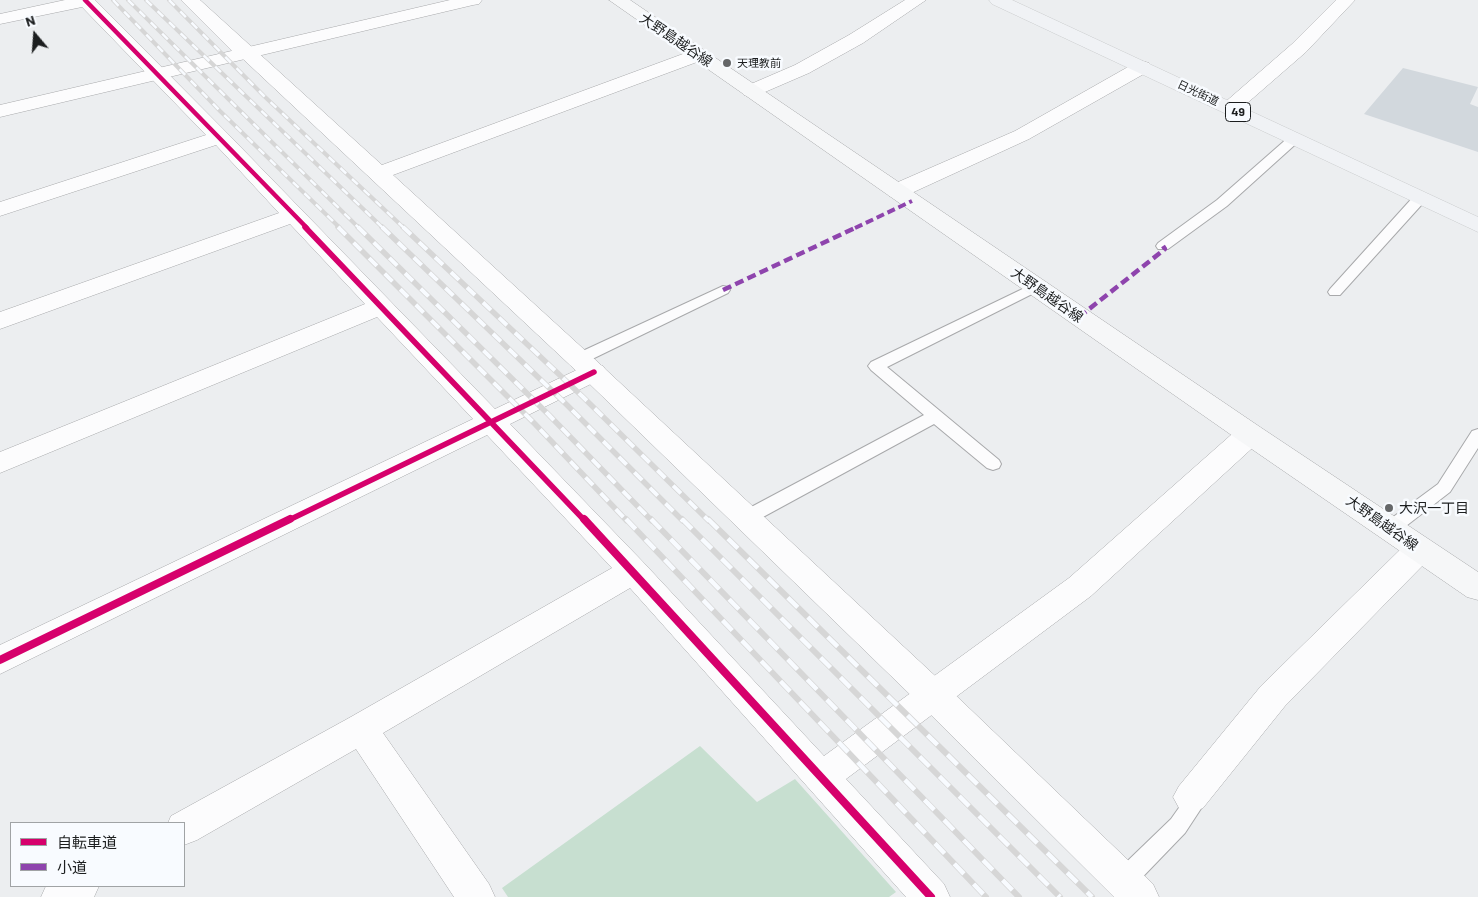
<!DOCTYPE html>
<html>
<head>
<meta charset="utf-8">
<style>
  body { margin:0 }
  #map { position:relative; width:1478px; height:897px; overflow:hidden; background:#eceef0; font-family:Barlow,"Noto Sans JP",sans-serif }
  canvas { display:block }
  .legend { position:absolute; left:10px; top:822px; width:175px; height:65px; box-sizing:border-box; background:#f8fbff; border:1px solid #a0a3a5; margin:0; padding:6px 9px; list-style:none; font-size:15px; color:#1c1e1f }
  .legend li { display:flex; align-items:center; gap:10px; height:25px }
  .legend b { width:25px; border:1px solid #a0a3a5 }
  .north { position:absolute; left:10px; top:10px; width:50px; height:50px; -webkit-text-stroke:4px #f8fbff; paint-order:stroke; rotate:342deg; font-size:14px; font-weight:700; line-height:20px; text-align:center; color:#1c1e1f }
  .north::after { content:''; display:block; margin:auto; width:18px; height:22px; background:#1c1e1f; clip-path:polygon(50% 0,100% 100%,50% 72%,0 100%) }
</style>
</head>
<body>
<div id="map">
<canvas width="1478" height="897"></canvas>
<ul class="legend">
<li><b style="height:6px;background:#d6006c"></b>自転車道</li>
<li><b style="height:6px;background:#8e44ad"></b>小道</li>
</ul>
<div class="north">N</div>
</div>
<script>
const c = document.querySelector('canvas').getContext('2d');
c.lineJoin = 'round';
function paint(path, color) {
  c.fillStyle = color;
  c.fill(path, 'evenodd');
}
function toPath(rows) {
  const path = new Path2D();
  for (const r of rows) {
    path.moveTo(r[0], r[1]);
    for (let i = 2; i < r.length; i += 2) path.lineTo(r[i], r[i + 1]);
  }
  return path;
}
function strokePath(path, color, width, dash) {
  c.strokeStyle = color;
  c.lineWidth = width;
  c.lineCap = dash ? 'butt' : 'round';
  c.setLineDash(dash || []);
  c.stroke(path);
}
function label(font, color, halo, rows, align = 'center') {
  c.font = font + ' Barlow,"Noto Sans JP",sans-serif';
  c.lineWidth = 5;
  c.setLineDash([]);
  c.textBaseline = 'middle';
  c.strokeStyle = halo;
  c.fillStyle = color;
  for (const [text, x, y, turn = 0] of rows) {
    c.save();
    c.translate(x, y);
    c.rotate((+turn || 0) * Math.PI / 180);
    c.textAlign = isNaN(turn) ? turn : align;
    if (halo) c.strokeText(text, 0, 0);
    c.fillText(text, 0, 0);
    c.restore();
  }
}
const green = toPath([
  [700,746,757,802,795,779,896,892,889,897,508,897,502,888]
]);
const building = toPath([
  [1403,68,1478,87,1470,104,1478,107,1478,152,1364,114]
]);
const service = toPath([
  [1294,135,1298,136,1300,139,1298,142,1227,206,1168,249,1158,249,1156,246,1158,243,1217,200,1290,136,1294,135],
  [1420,194,1426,198,1425,201,1340,295,1330,295,1328,292,1330,289,1415,195,1420,194],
  [1035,283,1042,287,1040,290,887,367,999,460,1001,464,999,468,993,470,987,468,934,424,752,523,746,525,740,523,737,518,740,513,924,415,871,370,868,366,871,362,1035,283],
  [723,286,728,287,730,290,728,293,584,363,574,363,571,359,574,355,723,286],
  [1478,429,1478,448,1450,492,1397,533,1391,535,1385,533,1382,528,1385,523,1438,484,1472,431,1478,429],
  [1191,787,1198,790,1204,804,1185,833,1131,889,1123,892,1115,889,1112,881,1115,873,1171,819,1183,802,1181,797,1184,790,1191,787]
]);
const minor = toPath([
  [65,0,95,0,227,133,495,409,585,366,579,368,570,365,243,59,239,58,181,0,200,0,382,165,691,51,705,51,707,55,705,59,393,175,588,353,592,359,588,365,594,363,603,366,607,372,603,378,510,424,644,563,824,756,1069,578,1240,427,1250,424,1260,427,1264,434,1260,441,1091,596,846,779,944,884,950,897,906,897,630,588,383,733,489,884,495,897,454,897,356,749,197,840,184,845,184,823,168,823,171,816,349,718,612,568,487,435,0,674,0,645,473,419,377,317,0,473,0,452,365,304,290,224,0,329,0,312,279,213,216,145,0,216,0,202,206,135,82,7,0,24,0,14,65,0],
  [905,0,926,0,863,43,809,73,758,95,751,97,744,95,741,91,744,87,795,65,849,35,905,0],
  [1336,0,1355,0,1306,52,1237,112,1230,114,1223,112,1220,108,1223,104,1292,44,1336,0],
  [1142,61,1149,63,1152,67,1149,71,1029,139,905,196,897,198,889,196,886,191,889,186,1015,131,1135,63,1142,61],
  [1420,537,1431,541,1435,549,1431,557,1285,706,1203,808,1191,813,1179,808,1173,797,1179,786,1261,686,1409,541,1420,537],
  [46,886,99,886,94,897,41,897,46,886]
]);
const tertiary = toPath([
  [450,0,482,0,479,4,473,5,0,117,0,105,450,0],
  [579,350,588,353,946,686,1153,884,1159,897,1114,897,922,706,570,365,566,359,570,353,579,350]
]);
const secondary = toPath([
  [609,0,630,0,1260,427,1478,572,1478,600,1467,597,1240,441,609,0]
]);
const primary = toPath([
  [989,0,1012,0,1478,217,1478,232,992,4,989,0]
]);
const railFar2 = toPath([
  [113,0,220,111,340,228],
  [128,0,359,228],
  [146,0,383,228],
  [169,0,264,96,404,228]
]);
const railFar1 = toPath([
  [338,227,535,424,627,521],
  [358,227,549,415,652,521],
  [382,227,567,405,683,521],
  [403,227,583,397,709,521]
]);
const rail = toPath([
  [626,519,986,897],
  [651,519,1019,897],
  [682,519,1060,897],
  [708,519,1092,897]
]);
const quietFar1 = toPath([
  [855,228,912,201]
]);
const quiet = toPath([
  [723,290,857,227],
  [1079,317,1165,249,1163,246]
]);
const cyclewayFar2 = toPath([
  [85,0,307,228]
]);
const cyclewayFar1 = toPath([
  [305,227,585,521],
  [287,521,594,372]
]);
const cycleway = toPath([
  [584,519,931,897],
  [0,660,290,519]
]);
const markers = [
  [727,63,5,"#656768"],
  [1389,508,5,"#656768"]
];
const farPoinames = [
  ["天理教前",737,63]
];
const farStreetnames = [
  ["日光街道",1198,93,25]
];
const shields = [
  [1238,112,25]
];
const shieldNames = [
  ["49",1238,112]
];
const streetNames = [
  ["大野島越谷線",676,40,34],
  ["大野島越谷線",1047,295,35],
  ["大野島越谷線",1382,523,35]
];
const poiNames = [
  ["大沢一丁目",1399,508]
];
paint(green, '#c7dfd0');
paint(building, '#d2d8dd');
strokePath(service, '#a8a9ab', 2);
strokePath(minor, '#a8a9ab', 1);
strokePath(tertiary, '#a8a9ab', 1);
strokePath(secondary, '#a8a9ab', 1);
strokePath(primary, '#cacccd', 1);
paint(service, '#fcfcfd');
paint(minor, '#fcfcfd');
paint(tertiary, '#fcfcfd');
paint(secondary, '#f6f7f8');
paint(primary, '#f0f2f5');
strokePath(railFar2, '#d6d6d6', 4);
strokePath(railFar1, '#d6d6d6', 5.5);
strokePath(rail, '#d6d6d6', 6);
strokePath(railFar2, '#f8fbff', 2.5, [8]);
strokePath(railFar1, '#f8fbff', 4, [11]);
strokePath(rail, '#f8fbff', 4.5, [14]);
strokePath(quietFar1, '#8e44ad', 4, [8, 4]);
strokePath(quiet, '#8e44ad', 4.5, [9, 4.5]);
strokePath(cyclewayFar2, '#d6006c', 4.5);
strokePath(cyclewayFar1, '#d6006c', 5.5);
strokePath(cycleway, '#d6006c', 8);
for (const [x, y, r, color] of markers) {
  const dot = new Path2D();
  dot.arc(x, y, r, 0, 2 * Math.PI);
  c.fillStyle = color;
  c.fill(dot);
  strokePath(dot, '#f8fbff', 2);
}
label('11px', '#1c1e1f', '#f8fbff', farPoinames, 'left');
label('11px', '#1c1e1f', '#f8fbff', farStreetnames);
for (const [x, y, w] of shields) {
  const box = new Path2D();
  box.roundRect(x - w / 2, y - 9.5, w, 19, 4);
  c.fillStyle = '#f8fbff';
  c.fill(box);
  strokePath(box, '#1c1e1f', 1);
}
label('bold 12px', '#1c1e1f', null, shieldNames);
label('14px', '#1c1e1f', '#f8fbff', streetNames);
label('14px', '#1c1e1f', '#f8fbff', poiNames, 'left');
</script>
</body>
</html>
